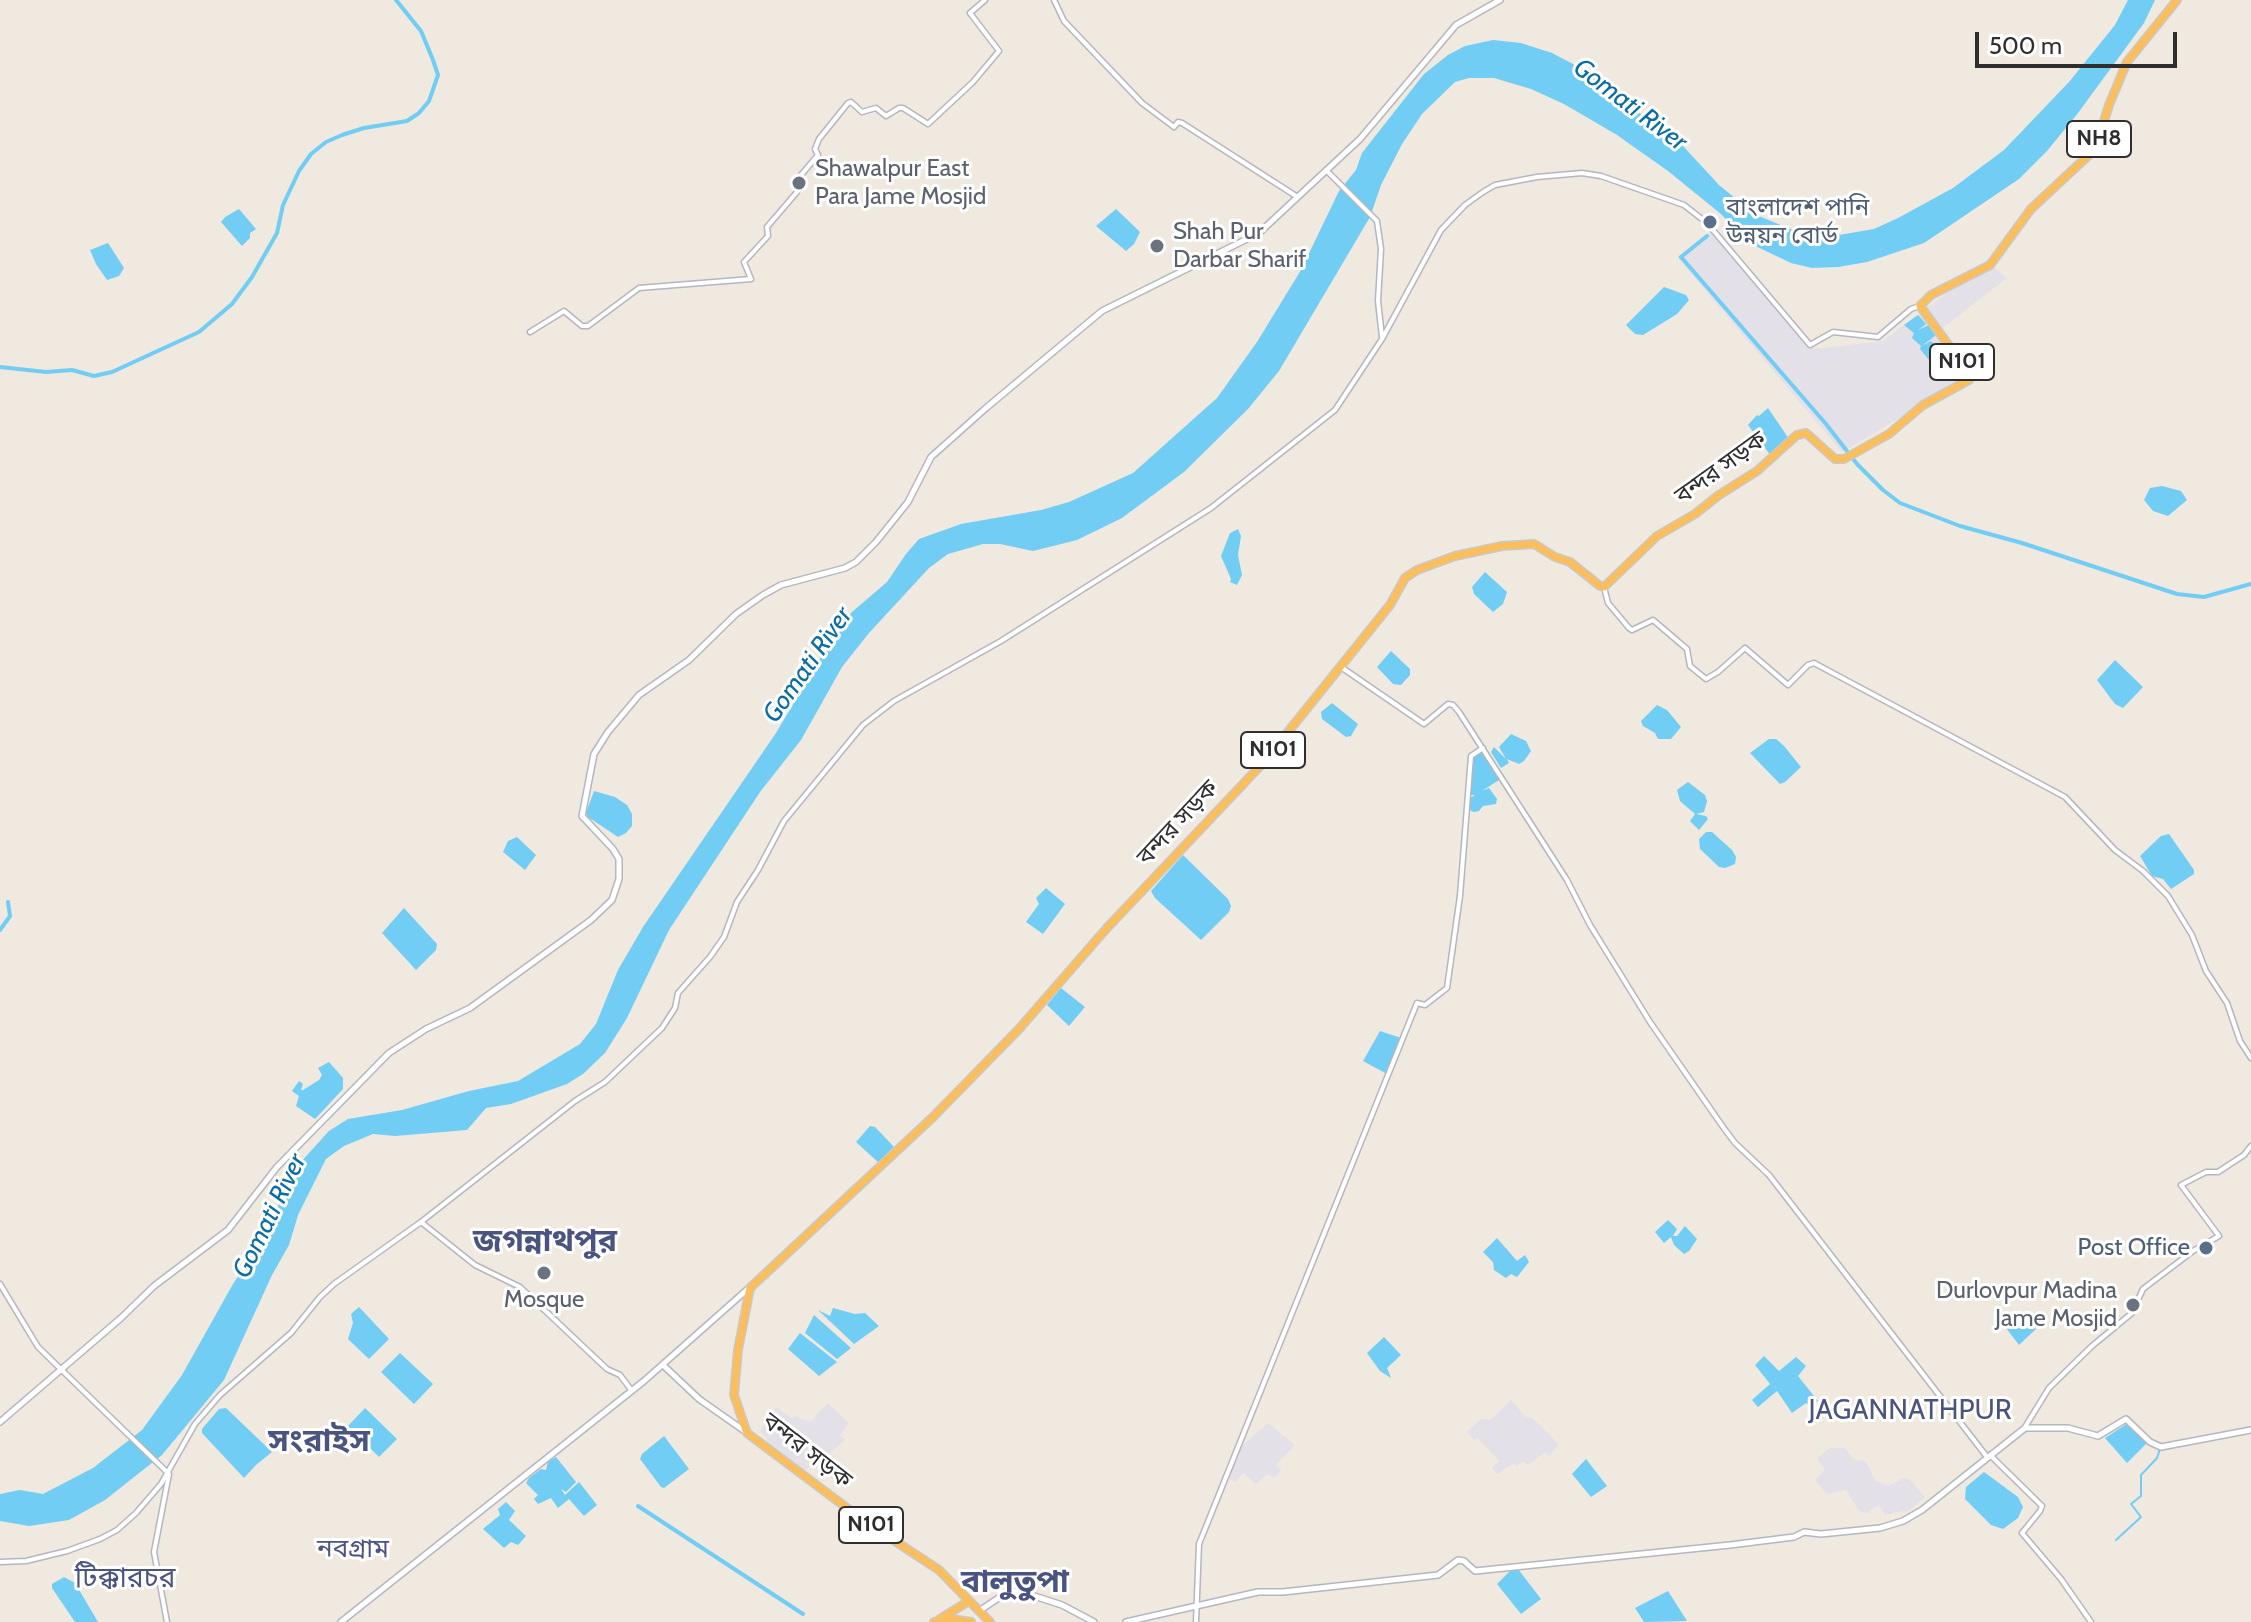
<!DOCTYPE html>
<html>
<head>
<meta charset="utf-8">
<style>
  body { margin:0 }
  #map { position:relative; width:2251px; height:1622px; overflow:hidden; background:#efe9e0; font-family:Cabin,sans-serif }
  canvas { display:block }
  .scale { position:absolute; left:1975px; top:32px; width:202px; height:36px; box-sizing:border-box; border:4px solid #2e2e2e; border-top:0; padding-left:10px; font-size:24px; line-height:28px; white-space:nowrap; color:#2e2e2e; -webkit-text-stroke:6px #fff; paint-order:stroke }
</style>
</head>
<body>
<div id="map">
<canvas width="2251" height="1622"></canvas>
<div class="scale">500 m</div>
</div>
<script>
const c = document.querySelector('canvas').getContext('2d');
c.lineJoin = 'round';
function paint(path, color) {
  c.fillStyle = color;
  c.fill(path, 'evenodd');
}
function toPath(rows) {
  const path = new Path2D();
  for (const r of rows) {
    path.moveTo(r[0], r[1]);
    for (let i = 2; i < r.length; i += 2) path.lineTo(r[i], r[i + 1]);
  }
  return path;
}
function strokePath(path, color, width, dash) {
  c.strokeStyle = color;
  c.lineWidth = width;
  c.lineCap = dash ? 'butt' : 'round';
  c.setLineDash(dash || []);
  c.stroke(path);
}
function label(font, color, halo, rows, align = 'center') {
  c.font = font + ' Cabin,"Noto Sans Bengali",sans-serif';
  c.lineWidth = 6;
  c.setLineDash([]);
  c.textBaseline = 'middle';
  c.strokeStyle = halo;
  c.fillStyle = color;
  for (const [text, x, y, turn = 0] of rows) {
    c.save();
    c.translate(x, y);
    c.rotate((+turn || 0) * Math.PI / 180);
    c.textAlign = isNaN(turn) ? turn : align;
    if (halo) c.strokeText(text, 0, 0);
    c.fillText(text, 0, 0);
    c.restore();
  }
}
const industrial = toPath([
  [1713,230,1815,349,1883,341,1988,262,2007,278,1940,330,1968,377,1842,452,1677,257],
  [1511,1400,1526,1417,1532,1418,1559,1445,1549,1456,1545,1452,1528,1465,1523,1461,1517,1466,1514,1463,1497,1474,1492,1468,1499,1461,1478,1438,1474,1440,1467,1432,1481,1419,1490,1420],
  [828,1403,849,1423,840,1435,845,1440,825,1457,820,1454,804,1473,764,1444,768,1438,760,1432,776,1407,793,1419,795,1416,810,1422],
  [1268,1423,1295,1445,1276,1465,1281,1471,1274,1478,1269,1474,1265,1476,1256,1484,1243,1473,1235,1482,1228,1477,1241,1447],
  [1830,1448,1845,1448,1854,1460,1865,1461,1876,1481,1888,1486,1904,1478,1910,1480,1925,1497,1909,1510,1885,1515,1879,1505,1867,1513,1859,1511,1846,1490,1827,1494,1815,1480,1825,1470,1817,1458]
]);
const water = toPath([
  [2128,0,2155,0,2144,23,2078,113,2047,151,2019,179,1924,243,1867,262,1838,267,1812,268,1791,263,1749,243,1721,214,1668,171,1617,135,1564,104,1531,89,1494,78,1469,78,1455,82,1422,114,1402,144,1381,185,1370,217,1279,371,1248,409,1184,472,1122,518,1077,540,1033,551,1000,544,983,544,948,554,929,568,869,633,842,667,801,740,760,792,669,930,627,1018,605,1053,583,1074,567,1084,511,1104,486,1108,467,1130,395,1136,373,1134,344,1146,326,1159,298,1215,289,1245,272,1275,224,1380,162,1455,105,1500,69,1520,29,1526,0,1521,0,1494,20,1490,43,1494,93,1468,142,1430,182,1375,233,1284,267,1234,268,1226,299,1164,329,1131,348,1119,402,1110,469,1091,518,1081,580,1044,596,1024,618,970,643,927,776,733,838,628,852,612,887,582,906,554,919,539,961,524,1041,510,1069,502,1133,473,1217,398,1257,342,1301,270,1339,191,1356,170,1362,153,1424,74,1448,55,1465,46,1493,40,1521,43,1552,53,1609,83,1637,111,1683,146,1719,185,1756,215,1803,234,1839,235,1874,229,1898,218,1953,188,2004,150,2069,82,2115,25],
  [239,209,256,229,250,233,250,238,242,246,221,222,225,217],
  [1116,209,1140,232,1134,244,1126,251,1096,226],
  [108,243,124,268,119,276,107,280,96,264,90,250],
  [1664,287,1686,295,1689,300,1677,314,1643,335,1635,334,1626,325],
  [1918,315,1926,324,1918,330,1929,325,1936,335,1922,346,1931,341,1940,350,1929,360,1920,349,1921,346,1912,338,1914,333,1904,325],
  [1768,408,1789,439,1771,456,1748,425,1757,415,1759,416],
  [2162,486,2181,491,2187,500,2168,516,2153,511,2144,500,2150,488],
  [1238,529,1241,536,1238,555,1242,575,1237,585,1230,582,1231,579,1221,556,1230,533],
  [1485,572,1507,592,1503,604,1493,612,1474,594,1472,587],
  [1391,651,1410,669,1410,675,1401,685,1393,684,1377,667],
  [2115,660,2143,687,2123,708,2115,704,2097,680],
  [1332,703,1358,724,1351,736,1346,737,1322,719,1321,712],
  [1657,705,1667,710,1681,727,1671,739,1658,739,1655,733,1643,726,1641,721],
  [1511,734,1526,741,1531,751,1524,761,1519,764,1507,759,1509,763,1501,768,1491,752,1494,747,1506,759,1499,747],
  [1769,739,1776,739,1784,746,1801,767,1785,782,1780,784,1750,753],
  [1482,751,1499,780,1482,791,1489,788,1497,799,1496,804,1483,806,1479,811,1474,812,1469,810,1470,798,1475,795,1470,795,1472,757],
  [1688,782,1705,795,1707,801,1704,812,1696,814,1706,816,1708,819,1699,830,1690,821,1695,814,1680,801,1677,790],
  [594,791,615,797,627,805,632,814,632,826,626,833,618,837,588,817,586,813],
  [1706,832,1712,832,1732,850,1736,857,1735,864,1725,868,1719,867,1700,849,1699,839],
  [2169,834,2194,870,2194,874,2171,889,2163,879,2152,876,2140,856,2161,836],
  [517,837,536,855,525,870,503,852,508,841],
  [1183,855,1228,899,1231,906,1229,912,1201,940,1155,898,1151,891],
  [1046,888,1065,904,1043,934,1026,922,1039,904,1036,898],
  [404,908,437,944,436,950,416,970,382,933],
  [1061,988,1085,1007,1069,1026,1047,1005],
  [1380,1031,1401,1038,1387,1074,1363,1061],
  [329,1062,343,1078,343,1089,315,1119,296,1106,299,1096,292,1091,299,1081,303,1084,301,1090,303,1090,319,1080,322,1075,318,1068],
  [870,1126,875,1127,894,1147,879,1163,856,1142],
  [1668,1220,1677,1229,1673,1236,1677,1236,1685,1226,1697,1239,1689,1251,1684,1254,1674,1245,1671,1237,1664,1243,1655,1232],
  [1497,1238,1517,1261,1525,1255,1529,1262,1517,1277,1511,1274,1506,1278,1494,1270,1493,1262,1483,1252],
  [359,1307,389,1339,369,1359,348,1339,353,1323,351,1314],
  [833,1308,855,1314,865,1313,879,1326,854,1344,818,1310,830,1316],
  [2020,1311,2036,1329,2019,1345,2003,1324],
  [814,1315,851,1348,837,1359,805,1333],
  [800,1333,837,1362,819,1376,788,1349],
  [1384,1337,1401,1355,1387,1368,1391,1378,1380,1371,1367,1353],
  [400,1353,433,1384,414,1404,381,1372],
  [1764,1356,1779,1371,1796,1357,1806,1366,1798,1376,1818,1401,1810,1406,1806,1403,1792,1413,1777,1391,1758,1407,1752,1400,1770,1384,1755,1365],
  [226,1408,272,1452,256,1465,244,1478,202,1433,202,1429,219,1409],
  [365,1408,397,1439,379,1457,348,1426],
  [2128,1423,2147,1443,2127,1463,2105,1438],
  [664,1436,689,1469,664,1488,661,1487,640,1459,642,1454],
  [556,1457,576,1482,566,1492,561,1489,565,1495,579,1482,597,1505,584,1516,569,1499,558,1508,551,1498,538,1504,534,1499,538,1495,526,1483,529,1478,541,1469,546,1470,548,1462],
  [1586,1459,1607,1486,1591,1497,1572,1474],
  [1984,1472,2018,1497,2023,1507,2018,1518,2003,1529,1991,1525,1965,1499,1966,1487],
  [506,1502,515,1511,509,1520,526,1536,518,1545,511,1542,504,1548,483,1529,500,1515,498,1509],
  [1512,1569,1518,1569,1541,1599,1521,1614,1497,1584],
  [64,1577,75,1583,98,1622,75,1622,52,1588,52,1584],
  [1668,1591,1687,1621,1644,1622,1635,1608]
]);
const stream = toPath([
  [2116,1540,2141,1517,2131,1504,2141,1496,2141,1475,2157,1458,2160,1449]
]);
const canal = toPath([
  [1707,236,1681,257,1826,424,1857,464,1883,490,1900,503,1960,526,2022,543,2177,594,2204,597,2251,584],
  [0,367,46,372,72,370,94,376,112,372,199,332,232,304,252,277,277,233,283,205,299,171,311,154,326,142,342,135,364,128,407,121,419,113,429,101,438,75,433,60,421,31,396,0],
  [0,930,10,916,8,902],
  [638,1506,803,1614]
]);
const tertiary = toPath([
  [1054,0,1064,21,1142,103,1174,127,1178,122,1182,123,1296,196],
  [1326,170,1377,221,1381,249,1378,301,1382,337],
  [530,332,564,311,582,326,588,326,639,288,751,279,744,262,768,236,767,227,797,192,796,181,818,155,815,149,819,139,848,103,851,102,862,112,876,108,886,116,899,108,903,108,928,124,973,82,999,51,970,13,985,0],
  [1604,587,1608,603,1629,628,1632,630,1653,620,1687,649,1690,666,1706,679,1718,672,1745,648,1788,685,1808,665,1814,663,2065,797,2115,850,2143,871,2168,896,2192,935,2206,971,2227,1003,2240,1041,2251,1058],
  [1341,667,1424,724,1448,704,1453,705,1459,712,1567,880,1590,925,1650,1022,1723,1127,1735,1143,1769,1175,1987,1457],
  [421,1222,575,1101,605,1082,662,1028,675,1008,678,993,710,957,724,937,737,902,758,870,784,821,863,725,894,701,1001,641,1211,508,1335,410,1382,339,1441,230,1465,205,1483,192,1495,185,1537,177,1582,173,1601,176,1684,205,1707,223,1810,345,1833,332,1878,337,1911,309,1920,306],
  [0,1284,38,1347,169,1474,154,1552,167,1622],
  [2025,1427,2049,1388,2092,1346,2132,1313,2143,1289,2193,1251,2219,1236,2181,1185,2206,1172,2218,1172,2244,1155,2251,1146],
  [1990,1455,2042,1506,2040,1511,2022,1533,2061,1579,2091,1622],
  [0,1562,26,1561,67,1551,100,1539,117,1530,136,1513,161,1484,195,1424,220,1395,291,1333,320,1297,334,1284,421,1222,475,1265,520,1287,607,1369,620,1375,632,1391],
  [1196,1622,1199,1544,1417,1003,1425,1005,1447,988,1460,896,1471,756,1483,748]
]);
const secondary = toPath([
  [663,1365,699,1399,746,1432],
  [0,1422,121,1318,154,1286,228,1230,277,1167,389,1053,426,1029,470,1008,591,920,612,900,619,879,619,859,613,849,582,816,594,754,608,732,639,695,689,660,736,614,763,595,781,585,845,568,856,562,876,542,908,502,931,457,986,408,1102,311,1259,233,1360,139,1456,25,1500,0],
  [979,1611,1006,1593,1019,1591,1062,1605,1094,1622],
  [341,1622,644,1381,749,1288],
  [1126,1622,1258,1592,1283,1592,1438,1575,1458,1560,1464,1561,1475,1571,1730,1545,1794,1537,1804,1532,1821,1534,1880,1528,1903,1521,1922,1510,2025,1428,2068,1428,2098,1436,2126,1419,2150,1442,2161,1447,2251,1430]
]);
const trunk = toPath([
  [940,1619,969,1601],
  [934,1622,951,1619,971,1622],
  [990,1622,939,1570,863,1520,747,1433,734,1395,738,1350,750,1288,933,1117,1019,1029,1106,929,1263,763,1390,605,1405,578,1417,570,1455,556,1502,546,1534,544,1555,557,1570,562,1600,586,1604,587,1657,536,1695,514,1719,495,1757,471,1797,435,1806,433,1835,459,1844,459,1889,434,1923,405,1969,380,1971,376,1920,306,1931,295,1990,265,2031,209,2091,153,2098,141,2109,105,2127,62,2177,0]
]);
const markers = [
  [799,183,8,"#6b7280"],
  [1710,222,8,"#5c6f8a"],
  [1157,246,8,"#6b7280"],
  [2206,1248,8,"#5c6f8a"],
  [544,1273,8,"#6b7280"],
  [2133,1305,8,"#6b7280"]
];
const shields = [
  [2099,139,64],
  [1962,362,64],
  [1273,750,64],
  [871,1525,64]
];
const shieldNames = [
  ["NH8",2099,139],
  ["N101",1962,362],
  ["N101",1273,750],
  ["N101",871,1525]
];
const worshipNames = [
  ["Shawalpur East",815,169],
  ["Para Jame Mosjid",815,197],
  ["Shah Pur",1173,232],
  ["Darbar Sharif",1173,260],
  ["Durlovpur Madina",2117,1291,"right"],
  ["Jame Mosjid",2117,1319,"right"],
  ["Mosque",544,1300,"center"]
];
const serviceNames = [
  ["বাংলাদেশ পানি",1726,208],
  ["উন্নয়ন বোর্ড",1726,236],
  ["Post Office",2190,1248,"right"]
];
const streetNames = [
  ["বন্দর সড়ক",1721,468,-36],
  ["বন্দর সড়ক",1178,823,-47],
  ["বন্দর সড়ক",807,1451,38]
];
const waterNames = [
  ["Gomati River",1630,105,37],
  ["Gomati River",808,665,-55],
  ["Gomati River",270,1216,-64]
];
const neighbourhoodNames = [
  ["নবগ্ৰাম",353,1549]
];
const quarterNames = [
  ["JAGANNATHPUR",1910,1411],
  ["টিক্কারচর",125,1579]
];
const districtNames = [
  ["জগন্নাথপুর",545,1242],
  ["সংরাইস",319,1442],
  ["বালুতুপা",1015,1583]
];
paint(industrial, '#e3e0e8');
paint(water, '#71cdf3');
strokePath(stream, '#71cdf3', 2);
strokePath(canal, '#71cdf3', 4);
strokePath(tertiary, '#b4b6c1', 7);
strokePath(secondary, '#b4b6c1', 8);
strokePath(trunk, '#c9c9c9', 10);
strokePath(tertiary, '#fff', 4);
strokePath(secondary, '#fff', 5);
strokePath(trunk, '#fabe5d', 7);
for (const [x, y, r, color] of markers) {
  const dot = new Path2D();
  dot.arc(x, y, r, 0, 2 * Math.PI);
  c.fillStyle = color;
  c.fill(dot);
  strokePath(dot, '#fff', 3);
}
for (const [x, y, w] of shields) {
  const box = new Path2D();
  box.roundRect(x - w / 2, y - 18, w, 36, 6);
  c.fillStyle = '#fff';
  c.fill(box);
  strokePath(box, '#2e2e2e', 2);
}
label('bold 22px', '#2e2e2e', null, shieldNames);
label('24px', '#5b616d', '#fff', worshipNames, 'left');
label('24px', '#4e5e75', '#fff', serviceNames, 'left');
label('24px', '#2e2e2e', '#fff', streetNames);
label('italic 26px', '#096ca6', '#fff', waterNames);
label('26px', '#4b5481', '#fff', neighbourhoodNames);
label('28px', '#4b5481', '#fff', quarterNames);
label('bold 32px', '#4b5481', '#fff', districtNames);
</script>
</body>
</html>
